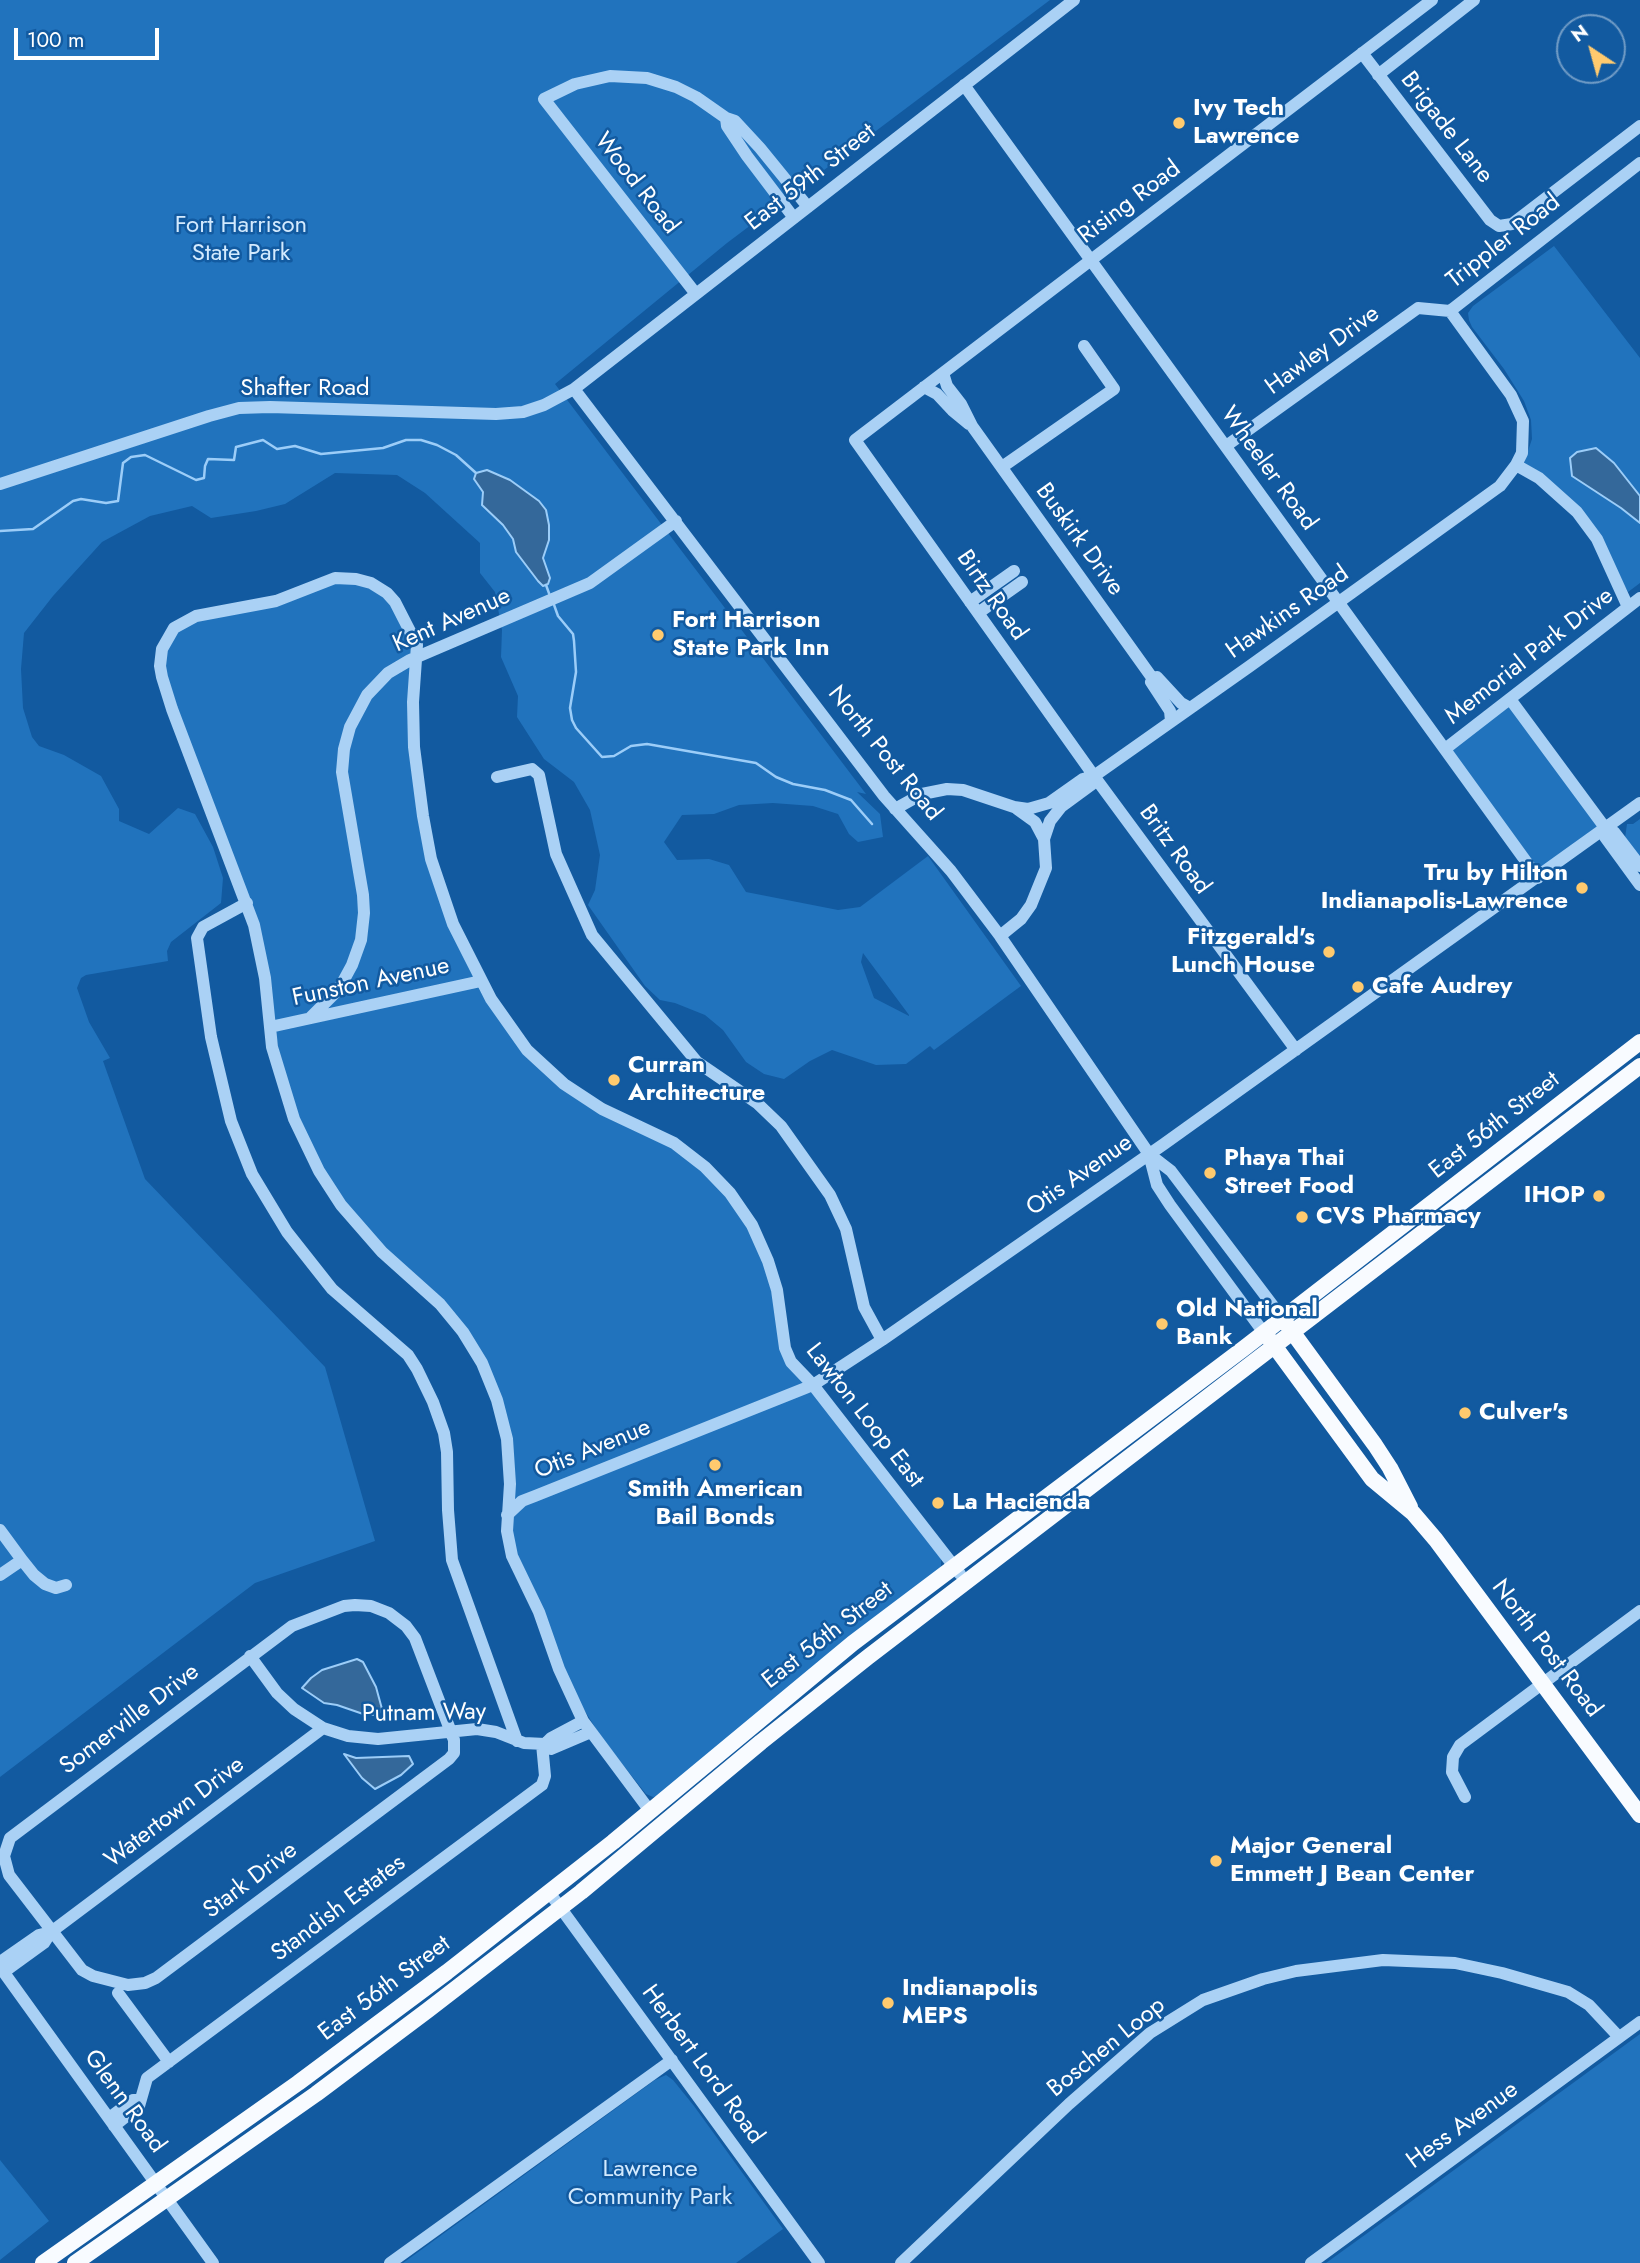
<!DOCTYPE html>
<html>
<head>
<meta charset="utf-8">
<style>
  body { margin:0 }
  #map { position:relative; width:1640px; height:2263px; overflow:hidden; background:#125aa0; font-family:Jost,sans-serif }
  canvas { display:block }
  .north { position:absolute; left:1556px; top:14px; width:70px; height:70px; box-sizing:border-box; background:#125aa0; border:2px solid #719cc6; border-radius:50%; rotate:324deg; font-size:19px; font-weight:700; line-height:28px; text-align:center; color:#fff }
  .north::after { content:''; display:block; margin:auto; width:24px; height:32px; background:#ffca6e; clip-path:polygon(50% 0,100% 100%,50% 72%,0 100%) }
  .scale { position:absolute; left:14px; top:28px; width:145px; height:32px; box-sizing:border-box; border:4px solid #fff; border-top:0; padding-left:9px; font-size:21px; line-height:24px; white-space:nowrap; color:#fff; -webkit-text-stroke:5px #125aa0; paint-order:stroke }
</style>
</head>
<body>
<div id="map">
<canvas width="1640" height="2263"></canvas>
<div class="north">N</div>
<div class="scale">100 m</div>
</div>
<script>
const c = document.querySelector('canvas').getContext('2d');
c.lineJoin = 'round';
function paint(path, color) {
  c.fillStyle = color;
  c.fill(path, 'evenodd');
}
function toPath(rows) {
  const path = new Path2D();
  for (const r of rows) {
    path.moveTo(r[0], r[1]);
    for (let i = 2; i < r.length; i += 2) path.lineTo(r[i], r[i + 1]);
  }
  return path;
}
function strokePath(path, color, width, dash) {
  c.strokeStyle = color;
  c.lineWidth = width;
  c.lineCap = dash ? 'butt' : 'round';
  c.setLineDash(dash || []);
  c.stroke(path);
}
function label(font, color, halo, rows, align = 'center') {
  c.font = font + ' Jost,sans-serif';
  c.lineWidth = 5;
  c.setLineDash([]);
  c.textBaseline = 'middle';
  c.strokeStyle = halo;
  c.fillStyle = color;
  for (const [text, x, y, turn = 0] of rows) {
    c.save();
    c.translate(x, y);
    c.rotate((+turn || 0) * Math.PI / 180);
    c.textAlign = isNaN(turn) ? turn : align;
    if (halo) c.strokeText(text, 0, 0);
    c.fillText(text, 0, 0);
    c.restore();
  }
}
const green = toPath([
  [0,0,1050,0,727,243,555,384,866,794,857,792,880,814,883,837,858,842,849,834,838,814,813,806,773,803,739,805,714,814,682,815,664,842,677,860,709,859,729,865,746,892,838,910,860,907,928,856,1021,986,934,1050,930,1046,906,1064,876,1065,832,1050,810,1061,784,1079,764,1074,746,1062,723,1030,705,1015,675,1003,660,1000,645,986,588,905,595,890,600,855,590,810,574,782,544,759,517,717,518,696,501,657,502,630,495,592,480,573,480,543,425,493,397,475,335,473,285,504,256,511,211,518,192,506,150,516,102,542,53,596,24,633,21,669,23,708,32,737,39,746,64,755,101,776,119,809,119,821,149,834,178,808,195,814,213,847,223,878,221,903,171,942,167,951,168,961,86,975,81,978,77,988,89,1022,110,1058,103,1061,145,1179,325,1367,375,1541,255,1583,0,1777],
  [863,953,909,1015,909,1016,874,998,861,962],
  [1554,246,1640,358,1640,583,1628,592,1608,554,1524,463,1532,439,1531,420,1524,401,1504,369,1472,327,1469,320,1468,313,1473,306],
  [323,582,375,585,415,638,413,702,431,859,486,990,553,1076,705,1167,757,1233,784,1342,813,1385,516,1506,507,1439,473,1347,341,1205,289,1107,261,951,162,677,168,635,174,628],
  [1510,699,1606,829,1538,878,1445,749],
  [1640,819,1640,859,1625,838,1627,824,1633,824],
  [813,1392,941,1558,941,1568,659,1796,653,1797,646,1794,601,1737,577,1698,513,1548,512,1518,526,1505,805,1393],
  [1640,2034,1640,2263,1326,2263,1409,2203],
  [666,2075,673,2080,694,2106,783,2229,736,2263,403,2263,655,2080],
  [0,2160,49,2221,0,2260]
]);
const water = toPath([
  [1596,448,1614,463,1640,496,1640,523,1621,508,1572,476,1570,458,1577,452,1596,448],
  [487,470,510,480,539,501,546,510,549,525,549,540,543,558,550,578,548,584,543,586,538,581,516,552,513,539,503,525,482,505,483,492,474,479,476,473,487,470],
  [357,1659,363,1662,376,1687,382,1709,378,1715,366,1715,337,1705,324,1703,302,1688,311,1678,322,1670,357,1659],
  [344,1754,356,1758,409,1756,413,1764,401,1775,375,1789,362,1778,344,1754]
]);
const stream = toPath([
  [0,531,33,529,73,501,81,499,106,503,118,501,123,463,131,457,145,455,196,480,204,478,205,466,208,459,234,460,236,447,263,440,277,449,295,446,321,454,383,448,406,440,421,440,437,445,456,455,476,473],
  [546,585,550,596],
  [553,602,558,616,573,634,574,641,576,672,570,708,572,720,576,728,602,757,614,756,631,746,647,744,756,763,776,777,793,784,825,790,851,800,872,824]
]);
const minor = toPath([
  [1362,53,1490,220,1499,226,1512,224,1640,126],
  [1378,75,1474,0],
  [964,85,1538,878],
  [726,118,727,126,747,156,794,218],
  [696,294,544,99,575,84,610,76,647,78,676,87,696,97,726,118,735,121,760,148,808,207],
  [943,373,947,386,961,404,972,426,1153,679],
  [924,387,937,394,952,410,969,424],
  [574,389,884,796,951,871,1000,936,1149,1154,1171,1171,1283,1319],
  [1226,446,1418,308,1450,311],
  [1516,465,1539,478,1577,512,1597,539,1628,607],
  [1002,467,1114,389,1084,346],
  [0,484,209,416,239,408,270,407,496,414,523,412,544,405,574,389,1074,0],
  [970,602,1014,571],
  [978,613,1022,582],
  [1510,699,1606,829,1614,832,1640,866],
  [1171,721,1170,711,1151,682,1154,678,1157,677,1181,703,1190,708],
  [1445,749,1640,598],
  [497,777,532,769,539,775,556,854,592,935,697,1062,757,1103,781,1126,830,1195,846,1229,864,1307,882,1340],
  [895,809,922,794,947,789,963,790,1014,807,1028,809,1049,803,1083,779,1094,776,1250,666,1500,486,1516,465,1522,453,1523,421,1511,395,1450,311,1640,163],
  [1017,809,1035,822,1044,839],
  [1606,829,1605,837,1640,885],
  [247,903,203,927,197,938,211,1037,231,1121,252,1174,287,1232,332,1289,408,1355,417,1369,433,1402,444,1433,447,1452,448,1510,452,1560,517,1741],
  [1000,936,1021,919,1031,905,1046,868,1044,839,1050,821,1061,807,1091,785,1094,776],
  [310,1018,339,989,352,965,361,940,364,913,363,895,342,772,344,749,350,727,367,695,388,673,410,660,590,583,676,521],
  [270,1027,481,981],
  [1296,1050,1094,776,855,440,1432,0],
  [1149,1154,1157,1185,1170,1205,1264,1333],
  [507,1515,522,1501,535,1496,813,1385,882,1340,1164,1144,1640,803],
  [0,1530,22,1560],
  [0,1575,22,1560,34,1575,45,1584,56,1588,66,1585],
  [355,1605,371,1606,389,1613,406,1626,415,1638,454,1740,454,1753,449,1759,156,1978,145,1983,128,1985,93,1976,82,1970,9,1875,4,1856,10,1838,292,1626,344,1606,355,1605],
  [250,1656,277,1693,294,1709,323,1728,348,1736,378,1739,477,1729,496,1732,524,1743,545,1744,551,1749,591,1732],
  [545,1744,551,1738,583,1721],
  [1465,1797,1452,1772,1453,1757,1460,1745,1640,1611],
  [650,1811,583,1721,559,1669,539,1612,512,1556,507,1531,510,1484,507,1439,497,1400,482,1363,463,1332,440,1304,382,1252,341,1205,319,1171,294,1119,272,1047,265,978,254,925,172,709,162,677,160,666,162,649,174,628,196,616,276,601,335,578,356,579,371,583,387,593,395,602,417,645,413,702,414,747,423,816,431,859,453,924,491,999,527,1050,564,1084,602,1109,674,1143,705,1167,730,1193,752,1225,768,1261,777,1290,785,1348,791,1362,813,1385,960,1574],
  [549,1892,819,2263],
  [0,1962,39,1935,51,1932],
  [0,1967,213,2263],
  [4,1972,44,1943,51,1932,323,1728],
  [118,1993,169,2062],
  [109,2118,133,2100,139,2100],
  [114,2126,139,2106,147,2078,542,1785,545,1776,542,1744],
  [390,2263,672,2060],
  [901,2263,1069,2104,1150,2033,1203,2000,1263,1979,1296,1971,1383,1960,1455,1963,1502,1973,1568,1992,1589,2005,1619,2037],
  [1311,2263,1640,2022]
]);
const major = toPath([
  [1288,1326,1375,1445,1390,1468,1410,1507],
  [1270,1340,1372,1479,1413,1513,1436,1540,1640,1815],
  [43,2263,298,2083,447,1972,613,1842,853,1643,1243,1349,1640,1042],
  [75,2263,316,2094,428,2010,581,1892,761,1742,868,1657,1640,1066]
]);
const markers = [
  [1179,123,7,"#ffca6e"],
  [658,635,7,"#ffca6e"],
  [1582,888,7,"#ffca6e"],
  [1329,952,7,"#ffca6e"],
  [1358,987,7,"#ffca6e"],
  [614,1080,7,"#ffca6e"],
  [1210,1173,7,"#ffca6e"],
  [1599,1196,7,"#ffca6e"],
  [1302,1217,7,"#ffca6e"],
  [1162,1324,7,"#ffca6e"],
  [1465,1413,7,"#ffca6e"],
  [715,1465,7,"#ffca6e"],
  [938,1503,7,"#ffca6e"],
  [1216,1861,7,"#ffca6e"],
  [888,2003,7,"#ffca6e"]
];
const poiNames = [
  ["Ivy Tech",1193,109],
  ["Lawrence",1193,137],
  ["Fort Harrison",672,621],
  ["State Park Inn",672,649],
  ["Tru by Hilton",1568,874,"right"],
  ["Indianapolis-Lawrence",1568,902,"right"],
  ["Fitzgerald's",1315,938,"right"],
  ["Lunch House",1315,966,"right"],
  ["Cafe Audrey",1372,987],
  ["Curran",628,1066],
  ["Architecture",628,1094],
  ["Phaya Thai",1224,1159],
  ["Street Food",1224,1187],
  ["IHOP",1585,1196,"right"],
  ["CVS Pharmacy",1316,1217],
  ["Old National",1176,1310],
  ["Bank",1176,1338],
  ["Culver's",1479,1413],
  ["Smith American",715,1490,"center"],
  ["Bail Bonds",715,1518,"center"],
  ["La Hacienda",952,1503],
  ["Major General",1230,1847],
  ["Emmett J Bean Center",1230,1875],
  ["Indianapolis",902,1989],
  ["MEPS",902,2017]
];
const streetNames = [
  ["Brigade Lane",1446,128,52],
  ["East 59th Street",811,178,-38],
  ["Wood Road",636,184,52],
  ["Rising Road",1130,203,-37],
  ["Trippler Road",1504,242,-38],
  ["Hawley Drive",1323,351,-36],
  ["Shafter Road",305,389],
  ["Wheeler Road",1268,469,54],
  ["Buskirk Drive",1079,540,54],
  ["Birtz Road",991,596,55],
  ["Hawkins Road",1288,613,-35],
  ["Kent Avenue",452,621,-24],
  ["Memorial Park Drive",1530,657,-38],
  ["North Post Road",884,754,51],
  ["Britz Road",1174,850,54],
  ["Funston Avenue",371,983,-12],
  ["East 56th Street",1495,1126,-38],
  ["Otis Avenue",1080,1176,-35],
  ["Lawton Loop East",864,1416,52],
  ["Otis Avenue",593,1450,-22],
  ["East 56th Street",828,1636,-38],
  ["North Post Road",1546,1649,53],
  ["Putnam Way",424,1714,-1],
  ["Somerville Drive",130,1720,-37],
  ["Watertown Drive",175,1813,-37],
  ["Stark Drive",251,1881,-37],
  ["Standish Estates",339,1909,-37],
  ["East 56th Street",385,1989,-37],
  ["Boschen Loop",1107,2048,-39],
  ["Herbert Lord Road",702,2065,54],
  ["Glenn Road",124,2102,54],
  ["Hess Avenue",1463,2126,-36]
];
const parkNames = [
  ["Fort Harrison",241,226],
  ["State Park",241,254],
  ["Lawrence",650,2170],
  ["Community Park",650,2198]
];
paint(green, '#2173bd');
paint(water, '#34689a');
strokePath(water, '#9ccdf8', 2);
strokePath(stream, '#9ccdf8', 2.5);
strokePath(minor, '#aad1f5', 12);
strokePath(major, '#f8fbff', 16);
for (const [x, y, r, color] of markers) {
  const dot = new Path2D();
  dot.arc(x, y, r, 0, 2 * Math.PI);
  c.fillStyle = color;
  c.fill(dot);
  strokePath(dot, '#125aa0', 2.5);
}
label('bold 24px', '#fff', '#125aa0', poiNames, 'left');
label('24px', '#fff', '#125aa0', streetNames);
label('24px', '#d3eafe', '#125aa0', parkNames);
</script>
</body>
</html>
